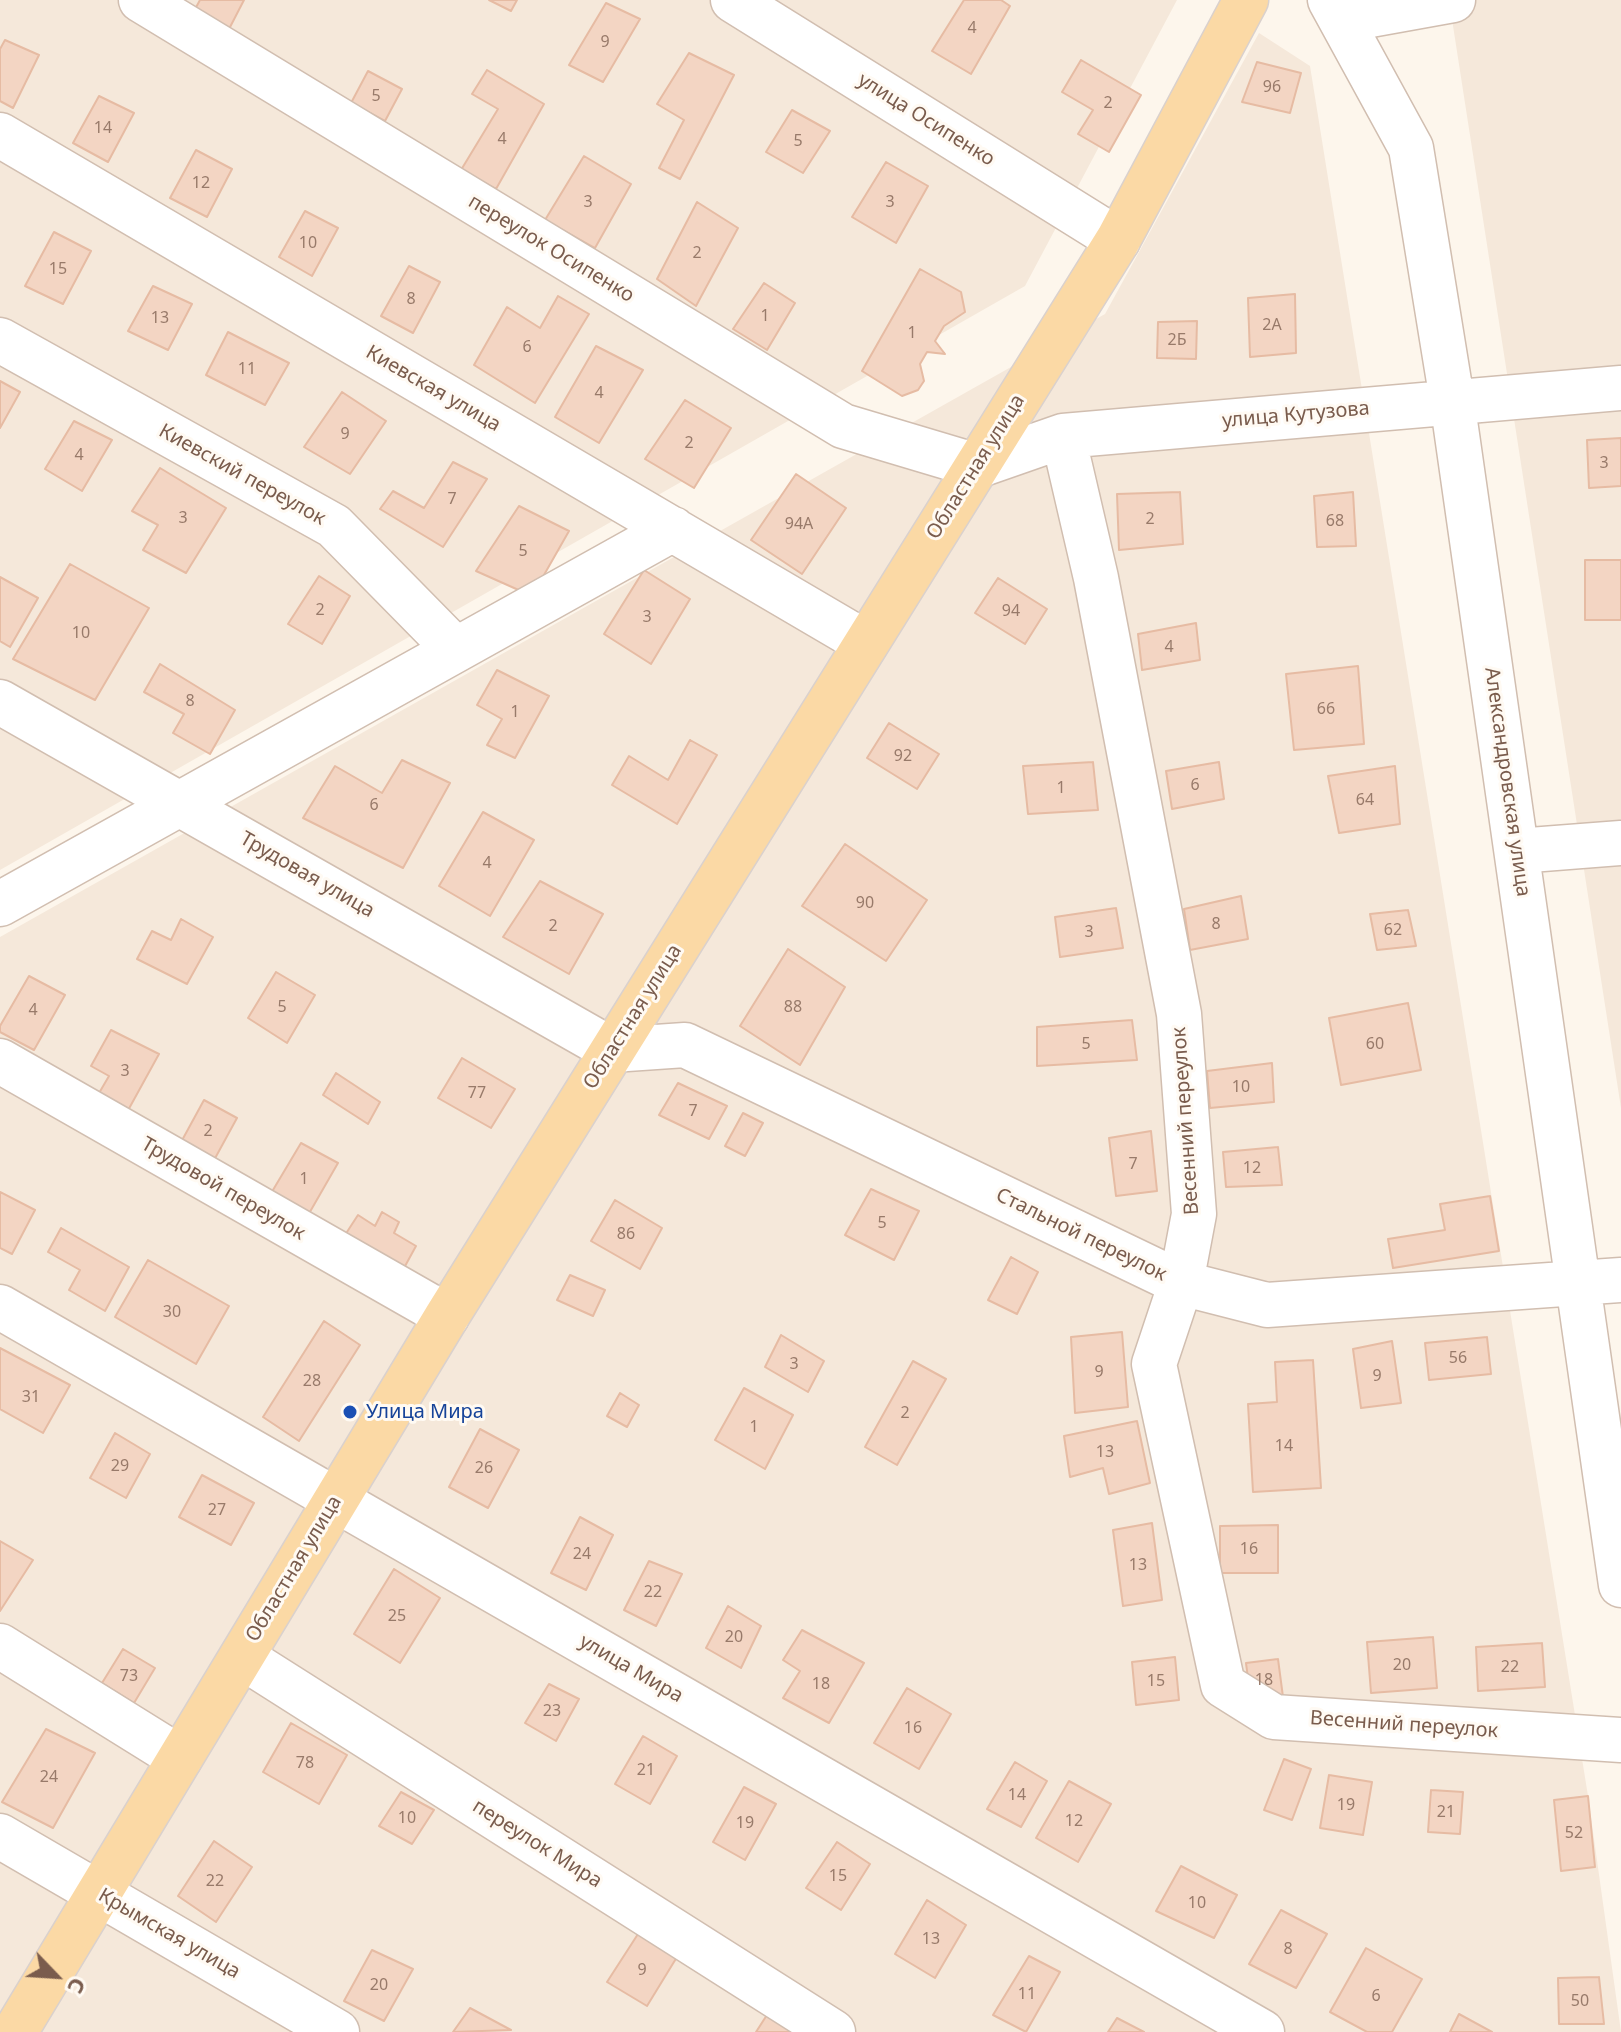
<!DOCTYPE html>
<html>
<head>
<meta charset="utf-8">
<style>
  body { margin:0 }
  #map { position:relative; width:1621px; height:2032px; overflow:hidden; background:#fdf6ec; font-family:"Noto Sans",sans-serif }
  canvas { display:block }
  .north { position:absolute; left:16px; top:1936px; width:80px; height:80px; -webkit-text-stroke:6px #fffaf3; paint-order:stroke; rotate:115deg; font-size:22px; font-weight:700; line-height:32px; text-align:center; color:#7a5c4d }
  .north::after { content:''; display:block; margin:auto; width:28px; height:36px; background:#7a5c4d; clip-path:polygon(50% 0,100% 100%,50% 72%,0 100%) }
</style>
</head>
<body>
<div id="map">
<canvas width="1621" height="2032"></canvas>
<div class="north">С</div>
</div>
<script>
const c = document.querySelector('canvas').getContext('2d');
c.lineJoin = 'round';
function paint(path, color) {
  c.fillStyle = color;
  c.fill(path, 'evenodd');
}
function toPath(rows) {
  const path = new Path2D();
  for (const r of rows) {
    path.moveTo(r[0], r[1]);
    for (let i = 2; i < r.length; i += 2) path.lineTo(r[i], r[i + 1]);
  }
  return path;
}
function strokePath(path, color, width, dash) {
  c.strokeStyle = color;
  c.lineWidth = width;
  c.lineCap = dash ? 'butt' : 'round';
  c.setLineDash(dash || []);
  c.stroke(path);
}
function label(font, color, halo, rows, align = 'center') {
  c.font = font + ' "Noto Sans",sans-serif';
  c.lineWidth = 6;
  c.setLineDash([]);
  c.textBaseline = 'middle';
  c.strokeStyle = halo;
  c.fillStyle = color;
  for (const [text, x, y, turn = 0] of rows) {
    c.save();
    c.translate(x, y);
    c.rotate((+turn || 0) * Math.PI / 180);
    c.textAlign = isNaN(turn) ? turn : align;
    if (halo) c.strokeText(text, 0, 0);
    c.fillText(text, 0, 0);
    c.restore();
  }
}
const residential = toPath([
  [0,0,1177,0,1025,286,0,870],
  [1449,0,1621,0,1621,1108],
  [1259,33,1310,66,1588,1796,1621,2032,0,2032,0,937,1105,314]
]);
const building = toPath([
  [200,0,244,0,228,31,194,11,200,0],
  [489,0,517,0,511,11,489,0],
  [964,0,1001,0,1010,6,971,74,932,51,964,0],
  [606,3,640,19,603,82,569,65,606,3],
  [5,40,39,55,13,108,0,101,0,49,5,40],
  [689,53,734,75,680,179,659,168,684,120,657,104,689,53],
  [1081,60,1141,95,1109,152,1078,134,1093,110,1062,92,1081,60],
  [1257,62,1301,73,1290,113,1242,102,1257,62],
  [487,70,544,104,496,189,461,170,498,109,472,94,487,70],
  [368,71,402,89,385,121,351,103,368,71],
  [99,96,134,113,108,162,73,143,99,96],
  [792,110,830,131,803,173,766,152,792,110],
  [196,150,232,169,207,217,170,198,196,150],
  [584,156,631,184,595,248,545,220,584,156],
  [886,162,928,186,896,243,852,217,886,162],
  [697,202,738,228,696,306,657,279,697,202],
  [305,211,338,228,312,276,279,257,305,211],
  [54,232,91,251,63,304,25,286,54,232],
  [409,266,440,282,413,333,381,316,409,266],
  [920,269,961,292,965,312,944,326,935,341,945,354,927,352,920,364,924,381,918,390,902,396,862,371,920,269],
  [764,283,795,303,767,350,733,329,764,283],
  [153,286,192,304,168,350,128,331,153,286],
  [1295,294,1296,353,1250,357,1248,298,1295,294],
  [558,296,589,314,535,403,474,365,507,307,540,328,558,296],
  [1197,321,1196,359,1157,358,1158,322,1197,321],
  [228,332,289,363,265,405,206,375,228,332],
  [596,346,643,370,599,443,555,417,596,346],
  [0,381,20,392,0,428,0,381],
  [342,392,386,421,350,474,304,447,342,392],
  [685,400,731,428,694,488,645,459,685,400],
  [74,421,112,440,82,491,45,469,74,421],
  [1621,438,1621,486,1589,488,1587,440,1621,438],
  [453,462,487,479,443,547,380,509,393,491,424,508,453,462],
  [160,468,226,508,186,573,143,550,158,525,132,511,160,468],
  [796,474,846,508,802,574,751,540,796,474],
  [1180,492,1183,544,1119,550,1117,494,1180,492],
  [1353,492,1356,546,1317,547,1314,496,1353,492],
  [519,506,569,531,532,596,476,571,519,506],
  [1585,560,1621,560,1621,620,1585,620,1585,560],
  [70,564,149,608,95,700,13,659,70,564],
  [644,570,690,599,651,664,604,634,644,570],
  [319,576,350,596,322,644,288,624,319,576],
  [0,577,38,598,10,647,0,641,0,577],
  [998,578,1047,609,1025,644,975,613,998,578],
  [1196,623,1200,660,1142,670,1138,634,1196,623],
  [160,664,235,710,210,754,173,733,184,714,144,692,160,664],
  [1358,666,1364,744,1294,750,1286,674,1358,666],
  [497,670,549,696,515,758,487,745,502,719,477,705,497,670],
  [889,723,939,754,917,789,867,758,889,723],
  [690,740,717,755,677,824,612,785,629,756,668,780,690,740],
  [402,760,450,783,403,868,303,818,335,766,382,793,402,760],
  [1093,762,1098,810,1028,814,1023,766,1093,762],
  [1219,762,1224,799,1172,809,1166,771,1219,762],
  [1395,766,1400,824,1339,833,1328,776,1395,766],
  [483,812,534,840,490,916,439,886,483,812],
  [845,844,927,900,886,961,802,906,845,844],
  [540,881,603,914,569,974,503,937,540,881],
  [1241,896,1248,939,1190,950,1184,909,1241,896],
  [1116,908,1123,948,1060,957,1055,917,1116,908],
  [1408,910,1416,946,1377,950,1370,914,1408,910],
  [181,919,213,937,187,984,137,959,152,931,171,940,181,919],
  [788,949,845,987,800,1065,740,1026,788,949],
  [276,972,315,995,287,1043,248,1018,276,972],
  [29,976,65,995,34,1050,0,1032,0,1026,29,976],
  [1408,1003,1421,1070,1341,1085,1329,1018,1408,1003],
  [1132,1020,1137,1060,1037,1066,1037,1027,1132,1020],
  [111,1030,159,1054,126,1114,95,1100,109,1076,91,1066,111,1030],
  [462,1058,515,1089,491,1128,438,1098,462,1058],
  [1272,1063,1274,1102,1210,1108,1207,1071,1272,1063],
  [336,1073,380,1102,368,1124,323,1095,336,1073],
  [678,1083,727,1106,709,1139,659,1115,678,1083],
  [204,1100,237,1118,213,1162,180,1144,204,1100],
  [743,1113,763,1123,745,1156,725,1146,743,1113],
  [1151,1131,1157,1191,1116,1196,1109,1138,1151,1131],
  [301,1143,338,1163,307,1217,270,1195,301,1143],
  [1278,1147,1282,1185,1226,1187,1223,1152,1278,1147],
  [871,1189,919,1211,894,1260,845,1235,871,1189],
  [0,1192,35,1210,12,1254,0,1248,0,1192],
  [1490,1196,1499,1251,1393,1268,1388,1239,1445,1230,1440,1204,1490,1196],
  [615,1200,662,1228,640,1269,591,1241,615,1200],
  [382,1212,399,1222,394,1233,416,1246,404,1268,345,1235,358,1215,375,1226,382,1212],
  [61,1228,129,1267,105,1311,69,1290,80,1270,48,1252,61,1228],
  [1011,1257,1038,1272,1017,1314,988,1300,1011,1257],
  [148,1260,229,1306,196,1364,115,1317,148,1260],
  [570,1275,605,1290,593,1316,557,1300,570,1275],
  [324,1321,360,1345,299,1441,263,1417,324,1321],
  [1122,1332,1128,1407,1075,1413,1071,1337,1122,1332],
  [781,1335,824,1361,808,1392,765,1367,781,1335],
  [1487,1337,1491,1374,1429,1380,1425,1343,1487,1337],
  [1392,1341,1401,1403,1361,1408,1353,1349,1392,1341],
  [0,1348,70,1385,43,1433,0,1409,0,1348],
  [1313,1360,1321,1488,1253,1492,1248,1404,1277,1402,1275,1362,1313,1360],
  [913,1361,946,1379,897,1465,865,1447,913,1361],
  [744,1388,793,1415,765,1469,715,1440,744,1388],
  [620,1393,639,1405,627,1427,607,1416,620,1393],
  [1137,1421,1150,1483,1109,1494,1103,1468,1070,1477,1064,1436,1137,1421],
  [480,1429,519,1450,488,1508,449,1487,480,1429],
  [115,1433,150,1454,126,1498,90,1478,115,1433],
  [202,1475,254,1503,231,1545,179,1517,202,1475],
  [580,1517,613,1535,586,1590,551,1573,580,1517],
  [1152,1523,1162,1600,1123,1606,1113,1530,1152,1523],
  [1278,1525,1278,1573,1220,1573,1220,1526,1278,1525],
  [0,1541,33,1560,0,1611,0,1541],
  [649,1561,682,1574,656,1626,624,1610,649,1561],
  [394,1569,440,1598,400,1663,354,1634,394,1569],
  [728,1606,761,1626,741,1668,706,1648,728,1606],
  [802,1630,864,1663,829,1723,783,1698,800,1671,783,1660,802,1630],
  [1433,1637,1437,1688,1371,1693,1367,1642,1433,1637],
  [1542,1643,1545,1687,1478,1691,1476,1647,1542,1643],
  [123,1649,155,1668,134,1703,102,1683,123,1649],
  [1175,1657,1179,1700,1136,1705,1132,1662,1175,1657],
  [1278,1659,1283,1697,1251,1702,1246,1663,1278,1659],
  [549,1684,579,1699,556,1741,525,1723,549,1684],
  [907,1688,951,1714,919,1769,874,1743,907,1688],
  [291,1723,347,1755,319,1804,263,1772,291,1723],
  [46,1729,95,1753,53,1828,2,1802,46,1729],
  [643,1736,677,1756,650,1804,615,1784,643,1736],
  [1284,1759,1311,1769,1292,1820,1264,1810,1284,1759],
  [1015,1762,1047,1781,1021,1827,987,1809,1015,1762],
  [1329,1775,1372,1782,1363,1835,1320,1828,1329,1775],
  [1069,1781,1111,1804,1078,1862,1036,1838,1069,1781],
  [744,1787,776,1804,745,1860,713,1842,744,1787],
  [1431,1790,1463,1792,1460,1834,1428,1832,1431,1790],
  [401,1792,434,1810,412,1844,379,1826,401,1792],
  [1588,1796,1595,1867,1561,1871,1554,1800,1588,1796],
  [214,1841,252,1867,216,1922,178,1896,214,1841],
  [837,1842,870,1864,841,1910,806,1888,837,1842],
  [1181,1866,1237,1895,1214,1938,1156,1911,1181,1866],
  [927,1900,966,1925,935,1978,895,1954,927,1900],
  [1281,1910,1327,1934,1296,1988,1249,1964,1281,1910],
  [638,1934,677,1957,647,2006,607,1982,638,1934],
  [1366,1948,1422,1979,1392,2032,1367,2032,1330,2012,1366,1948],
  [372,1950,413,1969,384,2021,344,2001,372,1950],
  [1029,1956,1060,1972,1026,2032,993,2015,1029,1956],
  [1599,1977,1604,2024,1559,2024,1558,1978,1599,1977],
  [774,2004,805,2032,756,2032,774,2004],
  [470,2008,511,2030,453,2032,470,2008],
  [1459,2014,1492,2032,1450,2032,1459,2014],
  [1117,2018,1144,2032,1108,2032,1117,2018]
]);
const minor = toPath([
  [141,0,843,426,977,466,1063,436,1621,388],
  [733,0,1118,240],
  [1330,0,1411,148,1452,400,1621,1585],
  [1342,20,1453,0],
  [0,135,866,643],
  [0,340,334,526,455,649],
  [1063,436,1096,578,1179,1014,1194,1214,1181,1283,1154,1364,1223,1685,1274,1717,1621,1740],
  [0,702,612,1050,685,1045,1181,1283,1267,1305,1621,1280],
  [1517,851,1621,843],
  [0,904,673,529],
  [0,1061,447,1316],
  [0,1307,1262,2032],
  [0,1646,180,1758],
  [242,1657,833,2032],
  [0,1836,337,2032]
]);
const major = toPath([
  [15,2032,447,1316,1118,240,1246,0]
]);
const markers = [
  [350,1412,8,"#1a4fb4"]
];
const numberNames = [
  ["4",972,28],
  ["9",605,42],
  ["96",1272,87],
  ["5",376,96],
  ["2",1108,103],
  ["14",103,128],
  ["4",502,139],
  ["5",798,141],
  ["12",201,183],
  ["3",588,202],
  ["3",890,202],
  ["10",308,243],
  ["2",697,253],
  ["15",58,269],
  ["8",411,299],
  ["1",765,316],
  ["13",160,318],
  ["2А",1272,325],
  ["1",912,333],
  ["2Б",1177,340],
  ["6",527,347],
  ["11",247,369],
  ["4",599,393],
  ["9",345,434],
  ["2",689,443],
  ["4",79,455],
  ["3",1604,463],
  ["7",452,499],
  ["3",183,518],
  ["2",1150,519],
  ["68",1335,521],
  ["94А",799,524],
  ["5",523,551],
  ["2",320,610],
  ["94",1011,611],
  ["3",647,617],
  ["10",81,633],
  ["4",1169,647],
  ["8",190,701],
  ["66",1326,709],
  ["1",515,712],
  ["92",903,756],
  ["6",1195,785],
  ["1",1061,788],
  ["64",1365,800],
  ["6",374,805],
  ["4",487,863],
  ["90",865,903],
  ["8",1216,924],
  ["2",553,926],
  ["62",1393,930],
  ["3",1089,932],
  ["5",282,1007],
  ["88",793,1007],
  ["4",33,1010],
  ["5",1086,1044],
  ["60",1375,1044],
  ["3",125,1071],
  ["10",1241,1087],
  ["77",477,1093],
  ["7",693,1111],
  ["2",208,1131],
  ["7",1133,1164],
  ["12",1252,1168],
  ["1",304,1179],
  ["5",882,1223],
  ["86",626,1234],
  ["30",172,1312],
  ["56",1458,1358],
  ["3",794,1364],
  ["9",1099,1372],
  ["9",1377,1376],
  ["28",312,1381],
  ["31",31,1397],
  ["2",905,1413],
  ["1",754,1427],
  ["14",1284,1446],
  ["13",1105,1452],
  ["29",120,1466],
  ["26",484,1468],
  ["27",217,1510],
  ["16",1249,1549],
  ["24",582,1554],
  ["13",1138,1565],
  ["22",653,1592],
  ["25",397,1616],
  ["20",734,1637],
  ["20",1402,1665],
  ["22",1510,1667],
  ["73",129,1676],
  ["18",1264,1680],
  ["15",1156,1681],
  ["18",821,1684],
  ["23",552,1711],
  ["16",913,1728],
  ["78",305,1763],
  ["21",646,1770],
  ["24",49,1777],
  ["14",1017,1795],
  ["19",1346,1805],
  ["21",1446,1812],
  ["10",407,1818],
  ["12",1074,1821],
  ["19",745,1823],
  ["52",1574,1833],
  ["15",838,1876],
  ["22",215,1881],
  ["10",1197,1903],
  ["13",931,1939],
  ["8",1288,1949],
  ["9",642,1970],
  ["20",379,1985],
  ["11",1027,1994],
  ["6",1376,1996],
  ["50",1580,2001]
];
const streetNames = [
  ["улица Осипенко",926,120,32],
  ["переулок Осипенко",551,249,31],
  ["Киевская улица",433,389,30],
  ["улица Кутузова",1296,415,-5],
  ["Областная улица",976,467,-58],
  ["Киевский переулок",242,475,29],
  ["Александровская улица",1507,782,82],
  ["Трудовая улица",307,875,30],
  ["Областная улица",633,1017,-58],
  ["Весенний переулок",1186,1121,-94],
  ["Трудовой переулок",223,1189,30],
  ["Стальной переулок",1081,1235,26],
  ["Областная улица",294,1569,-59],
  ["улица Мира",631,1669,30],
  ["Весенний переулок",1404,1725,4],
  ["переулок Мира",537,1844,32],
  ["Крымская улица",169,1934,30]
];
const transitNames = [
  ["Улица Мира",366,1412]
];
paint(residential, '#f5e8da');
paint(building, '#f3d5c3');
strokePath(building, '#e6bba3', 2);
strokePath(minor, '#d1beb0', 47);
strokePath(major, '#dad1cd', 47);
strokePath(minor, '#fff', 44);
strokePath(major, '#fbd9a5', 44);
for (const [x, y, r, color] of markers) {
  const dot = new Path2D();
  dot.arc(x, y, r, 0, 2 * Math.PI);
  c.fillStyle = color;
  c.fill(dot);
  strokePath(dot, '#fffaf3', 3);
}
label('16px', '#987a6a', null, numberNames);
label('20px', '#7a5c4d', '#fffaf3', streetNames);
label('20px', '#164399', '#fffaf3', transitNames, 'left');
</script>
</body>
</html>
